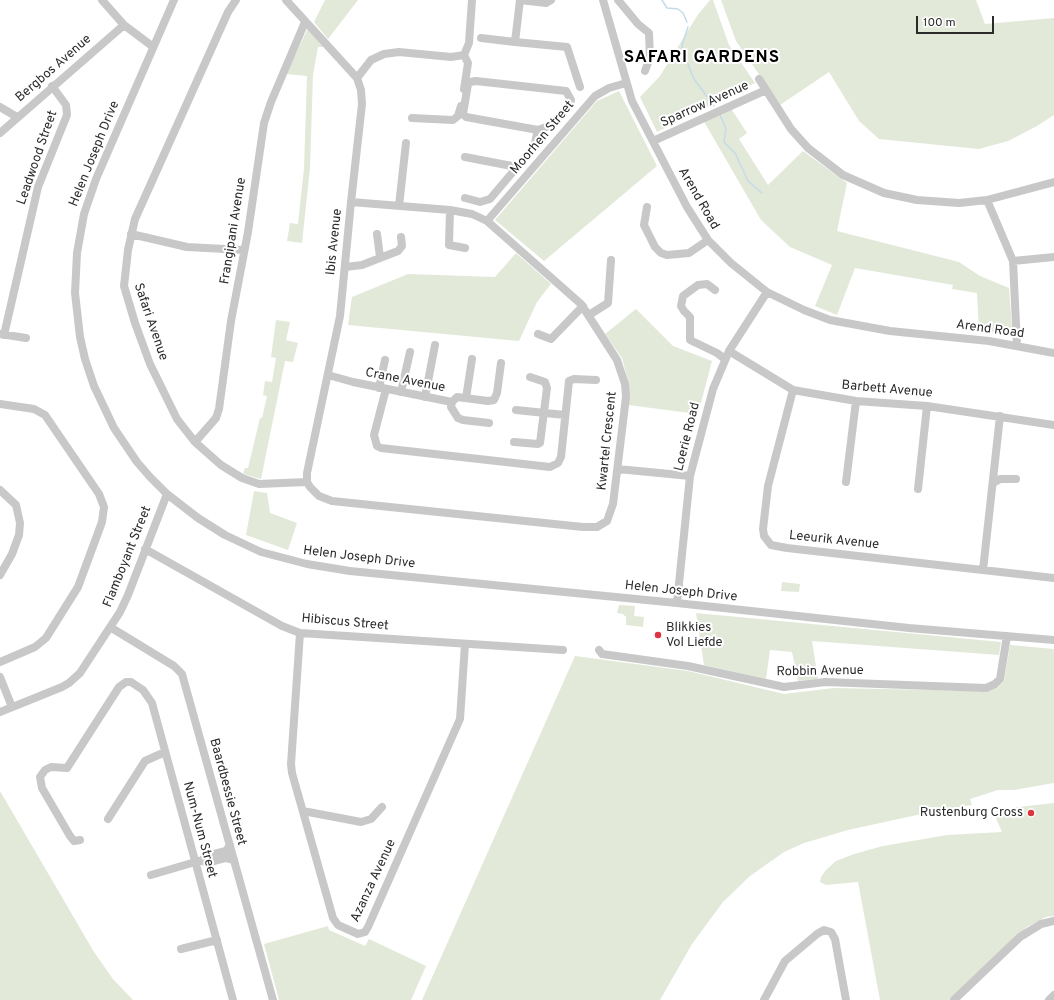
<!DOCTYPE html>
<html>
<head>
<meta charset="utf-8">
<style>
  body { margin:0 }
  #map { position:relative; width:1054px; height:1000px; overflow:hidden; background:#fff; font-family:Overpass,sans-serif }
  canvas { display:block }
  .scale { position:absolute; left:916px; top:16px; width:78px; height:18px; box-sizing:border-box; border:2px solid #2b2b2b; border-top:0; padding-left:5px; font-size:12px; line-height:14px; white-space:nowrap; color:#2b2b2b; -webkit-text-stroke:3px #fff; paint-order:stroke }
</style>
</head>
<body>
<div id="map">
<canvas width="1054" height="1000"></canvas>
<div class="scale">100 m</div>
</div>
<script>
const c = document.querySelector('canvas').getContext('2d');
c.lineJoin = 'round';
function paint(path, color) {
  c.fillStyle = color;
  c.fill(path, 'evenodd');
}
function toPath(rows) {
  const path = new Path2D();
  for (const r of rows) {
    path.moveTo(r[0], r[1]);
    for (let i = 2; i < r.length; i += 2) path.lineTo(r[i], r[i + 1]);
  }
  return path;
}
function strokePath(path, color, width, dash) {
  c.strokeStyle = color;
  c.lineWidth = width;
  c.lineCap = dash ? 'butt' : 'round';
  c.setLineDash(dash || []);
  c.stroke(path);
}
function label(font, color, halo, rows, align = 'center') {
  c.font = font + ' Overpass,sans-serif';
  c.lineWidth = 4;
  c.setLineDash([]);
  c.textBaseline = 'middle';
  c.strokeStyle = halo;
  c.fillStyle = color;
  for (const [text, x, y, turn = 0] of rows) {
    c.save();
    c.translate(x, y);
    c.rotate((+turn || 0) * Math.PI / 180);
    c.textAlign = isNaN(turn) ? turn : align;
    if (halo) c.strokeText(text, 0, 0);
    c.fillText(text, 0, 0);
    c.restore();
  }
}
const green = toPath([
  [325,0,358,0,328,39,314,22],
  [710,0,713,0,729,45,755,83,657,132,640,97,660,76,697,16],
  [721,0,976,0,985,24,1054,18,1054,115,1037,126,1008,141,979,149,879,139,859,121,829,72,780,105,736,41],
  [308,28,326,47,318,47,313,75,310,168,302,243,287,241,290,223,298,224,304,168,307,76,286,74],
  [619,91,657,166,544,261,495,220,597,101],
  [730,107,747,133,739,139,768,185,803,151,847,183,837,231,959,262,980,276,1009,288,1012,329,1008,334,979,331,977,293,952,289,953,285,855,268,837,315,815,306,832,265,790,247,761,220,703,120],
  [516,253,551,284,537,302,519,341,348,325,352,297,408,274,495,277],
  [636,309,673,346,712,361,698,414,628,405,628,381,622,358,605,334],
  [276,320,290,322,286,340,298,343,293,362,285,361,261,479,243,474,245,468,248,468,260,418,262,418,267,396,263,395,265,381,272,382,276,358,271,357],
  [254,491,267,493,270,513,297,523,288,550,246,535],
  [782,582,800,584,799,592,781,591],
  [619,605,635,606,634,616,644,617,643,627,626,625,626,617,623,614,617,613],
  [696,613,1001,642,999,655,812,641,818,679,798,681,792,652,770,650,766,679,704,665],
  [1010,645,1054,649,1054,783,1014,790,998,790,970,799,972,805,926,813,848,830,804,843,784,852,750,876,723,902,692,944,660,1000,422,1000,575,656,688,671,784,694,834,688,988,691,998,687,1004,681],
  [0,791,94,952,113,979,133,1000,0,1000],
  [1054,803,1054,916,1046,917,1027,927,949,1000,880,1000,858,882,826,885,820,882,821,877,826,870,836,861,854,854,883,846,947,835,1002,832,995,816,995,812,1001,809],
  [328,926,329,930,365,946,369,939,426,966,411,1000,279,1000,264,944]
]);
const stream = toPath([
  [662,0,667,8,678,9,683,13,687,22],
  [688,27,682,45,683,52,694,79,714,106],
  [720,115,726,129,724,142,735,153,748,181,762,193]
]);
const minor = toPath([
  [102,0,124,25,152,46],
  [174,0,96,179,84,214,77,253,75,293,80,337,85,359,94,386,114,428,137,462,150,477,167,494,198,518,225,535,261,552,307,564,350,571,677,603,909,628,1054,640],
  [236,0,228,12,135,219,128,250,124,286,135,323,150,364,177,419,195,442,221,465,242,478,259,484,307,482],
  [286,0,357,78,361,90,362,104,351,202,340,316,307,473,307,482,310,487,319,496,332,501,583,527,597,527,607,521,613,504,626,397,625,384,617,360,581,304,487,221,472,214,450,210,351,202],
  [551,0,546,3,520,0,515,42,567,47,580,87],
  [603,0,632,101,687,207,708,240,731,263,767,292,804,310,830,320,890,331,989,341,1054,353],
  [618,0,638,24,649,33,650,57,645,71],
  [481,38,515,42],
  [464,55,468,63,464,89],
  [357,78,371,60,384,54,399,52,451,57,464,55,469,43,472,0],
  [759,79,791,129,808,148,843,175,884,193,917,200,959,203,987,200,1054,182],
  [476,81,566,91,571,100,570,105,552,125,538,130,466,117,463,114,468,84,470,82,476,81],
  [0,107,17,117],
  [412,118,453,120,458,116,461,106],
  [0,133,124,25],
  [653,141,766,90],
  [465,157,517,167],
  [465,198,480,202,490,199,534,147,538,130],
  [987,200,1013,261,1017,345],
  [399,206,406,143],
  [647,207,644,225,655,247,661,253,667,255,689,253,708,240],
  [450,210,449,245,465,248],
  [487,221,595,96,609,88,626,83],
  [131,234,187,247,244,250],
  [377,234,380,257],
  [1013,261,1054,257],
  [345,267,362,265,398,251,402,246,401,237],
  [715,290,707,284,698,285,683,296,681,306,684,311,690,317,690,340,717,353,725,359],
  [589,315,608,303,611,260],
  [0,334,26,338],
  [538,334,551,339,583,306],
  [4,335,38,187,67,115,66,105,52,86],
  [729,351,793,390,856,401,927,406,1054,425],
  [328,375,353,382,452,402],
  [379,388,385,360],
  [386,389,374,435,377,446,381,448,550,467,558,463,561,457,569,381,574,379,596,380],
  [793,390,768,486,763,529,764,536,771,545,787,548,1054,578],
  [401,392,410,352],
  [425,397,435,345],
  [466,398,472,359],
  [452,402,457,397,488,401,494,400,497,393,501,363],
  [452,402,451,407,458,418,463,420,489,423],
  [0,404,34,409,45,415,99,494,104,507,102,522,78,587,46,638,35,647,0,662],
  [516,410,565,415],
  [195,442,216,418,219,409,231,321,248,232,264,123,271,102,305,22],
  [514,442,538,444,540,443,547,388,545,382,530,377],
  [618,469,690,476],
  [846,482,856,401],
  [993,483,1000,479,1016,479],
  [918,489,927,406],
  [0,490,16,505,20,523,19,535,12,554,0,575],
  [145,549,282,626,300,633,563,650],
  [983,570,1000,416],
  [677,603,690,476,713,389,729,351,767,292],
  [110,627,174,666,182,674,273,1000],
  [300,633,291,764,292,773,333,918,338,925,358,934,365,932,368,927,460,719,465,644],
  [599,650,602,654,688,666,784,687,825,682,986,688,995,684,1000,679,1007,636],
  [0,677,12,707],
  [0,712,62,687,69,683,80,673,120,612,128,595,167,494],
  [303,811,361,822,371,819,382,807],
  [108,819,145,761,165,752],
  [80,840,74,841,70,836,42,788,40,777,45,770,51,767,67,768,119,687,126,682,131,682,143,690,152,703,233,1000],
  [202,860,207,863,226,858,234,860],
  [151,875,202,860,206,856,226,851,230,845],
  [181,949,217,940],
  [764,1000,785,961,817,934,824,930,831,932,835,939,846,1000],
  [954,1000,1020,937,1041,924,1054,921],
  [1049,1000,1054,995]
]);
const markers = [
  [658,635,4,"#dc3441"],
  [1031,813,4,"#dc3441"]
];
const streetNames = [
  ["Bergbos Avenue",54,69,-41],
  ["Sparrow Avenue",705,105,-24],
  ["Moorhen Street",543,138,-50],
  ["Helen Joseph Drive",95,154,-68],
  ["Leadwood Street",38,158,-71],
  ["Arend Road",698,199,60],
  ["Frangipani Avenue",234,231,-81],
  ["Ibis Avenue",335,242,-84],
  ["Safari Avenue",150,322,71],
  ["Arend Road",990,330,8],
  ["Crane Avenue",405,381,11],
  ["Barbett Avenue",887,390,5],
  ["Loerie Road",688,437,-76],
  ["Kwartel Crescent",608,441,-84],
  ["Leeurik Avenue",834,541,6],
  ["Flamboyant Street",128,557,-68],
  ["Helen Joseph Drive",359,558,7],
  ["Helen Joseph Drive",681,592,6],
  ["Hibiscus Street",345,623,5],
  ["Robbin Avenue",820,672,-1],
  ["Baardbessie Street",227,792,75],
  ["Num-Num Street",199,830,75],
  ["Azanza Avenue",374,881,-65]
];
const poiNames = [
  ["Blikkies",666,628],
  ["Vol Liefde",666,643],
  ["Rustenburg Cross",1023,813,"right"]
];
const districtNames = [
  ["SAFARI GARDENS",702,59]
];
paint(green, '#e2e9d9');
strokePath(stream, '#c5dbe8', 1.5);
strokePath(minor, '#c8c8c8', 8);
for (const [x, y, r, color] of markers) {
  const dot = new Path2D();
  dot.arc(x, y, r, 0, 2 * Math.PI);
  c.fillStyle = color;
  c.fill(dot);
  strokePath(dot, '#fff', 1.5);
}
label('13px', '#2b2b2b', '#fff', streetNames);
label('13px', '#2b2b2b', '#fff', poiNames, 'left');
c.letterSpacing = '1px';
label('bold 17px', '#000', '#fff', districtNames);
c.letterSpacing = '0px';
</script>
</body>
</html>
